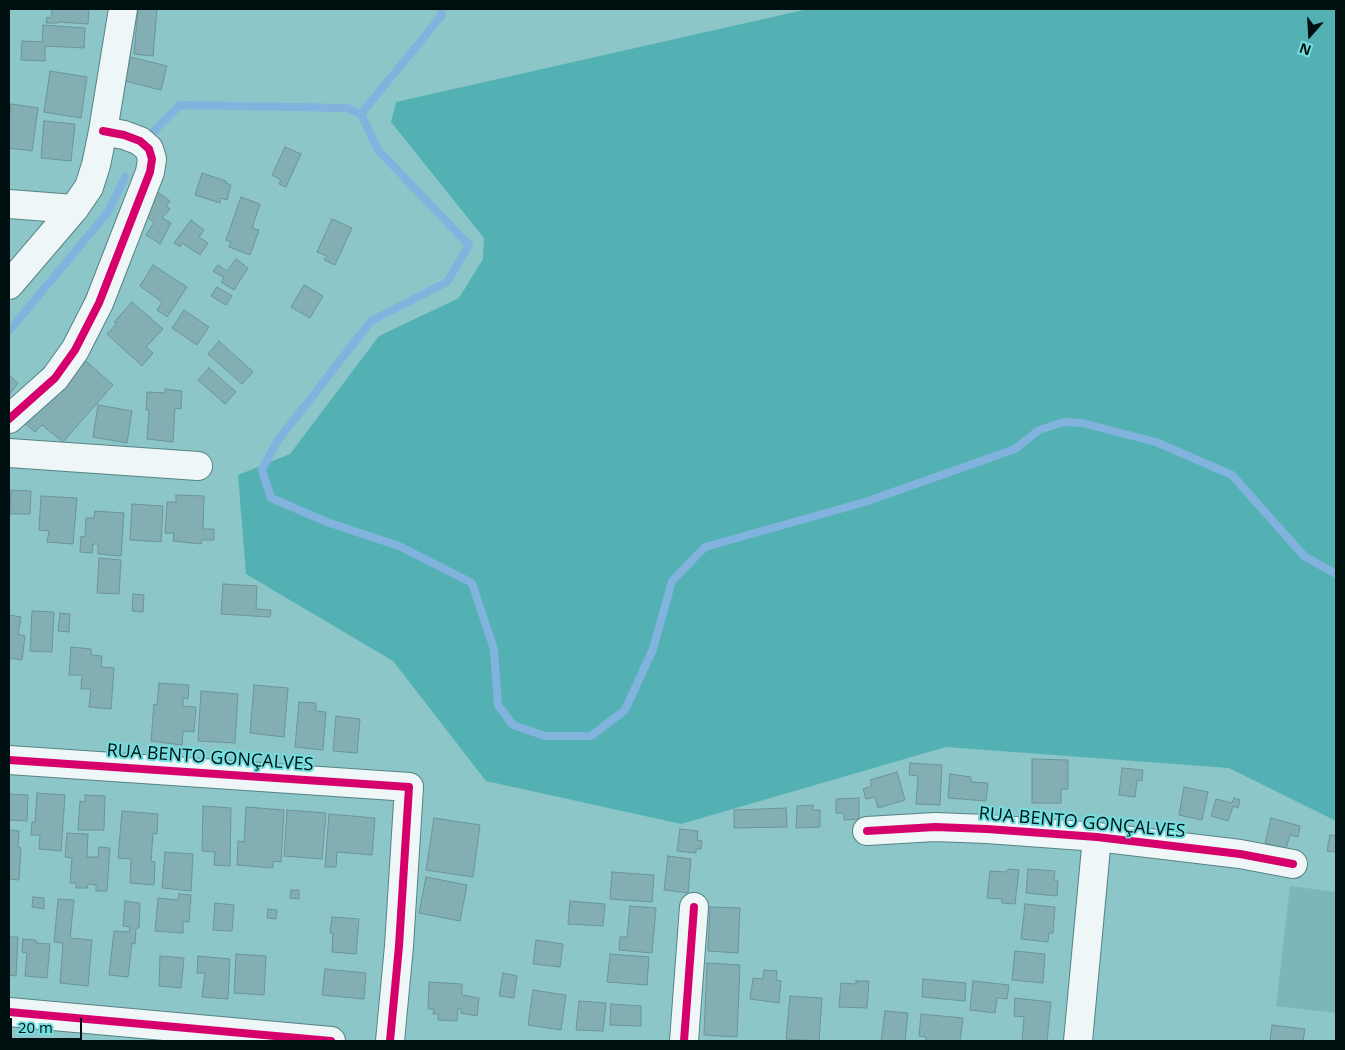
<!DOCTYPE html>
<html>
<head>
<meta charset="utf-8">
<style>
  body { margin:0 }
  #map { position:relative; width:1345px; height:1050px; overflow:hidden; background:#8cc6c8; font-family:"Open Sans",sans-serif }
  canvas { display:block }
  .frame { position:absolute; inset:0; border:10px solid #001010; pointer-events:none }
  .north { position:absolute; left:1285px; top:10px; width:50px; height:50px; -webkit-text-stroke:4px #73dfe0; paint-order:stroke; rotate:199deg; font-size:14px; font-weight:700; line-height:20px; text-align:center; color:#001010 }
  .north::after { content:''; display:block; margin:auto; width:18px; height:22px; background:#001010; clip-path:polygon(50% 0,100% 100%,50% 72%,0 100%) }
  .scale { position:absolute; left:10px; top:1018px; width:72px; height:22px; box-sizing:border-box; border:2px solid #001010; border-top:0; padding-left:6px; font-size:15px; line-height:18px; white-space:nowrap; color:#001010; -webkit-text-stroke:4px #73dfe0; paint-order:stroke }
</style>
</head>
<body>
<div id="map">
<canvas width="1345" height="1050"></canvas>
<div class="frame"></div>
<div class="north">N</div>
<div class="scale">20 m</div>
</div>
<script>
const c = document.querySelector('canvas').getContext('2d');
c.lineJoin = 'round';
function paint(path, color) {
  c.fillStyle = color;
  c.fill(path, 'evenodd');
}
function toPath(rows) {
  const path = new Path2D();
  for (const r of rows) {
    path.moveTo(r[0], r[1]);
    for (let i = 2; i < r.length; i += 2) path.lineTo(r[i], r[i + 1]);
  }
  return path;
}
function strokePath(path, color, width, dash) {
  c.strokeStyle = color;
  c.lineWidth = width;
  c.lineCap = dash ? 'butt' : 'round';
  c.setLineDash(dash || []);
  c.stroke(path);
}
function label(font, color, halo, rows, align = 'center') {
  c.font = font + ' "Open Sans",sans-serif';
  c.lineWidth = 4;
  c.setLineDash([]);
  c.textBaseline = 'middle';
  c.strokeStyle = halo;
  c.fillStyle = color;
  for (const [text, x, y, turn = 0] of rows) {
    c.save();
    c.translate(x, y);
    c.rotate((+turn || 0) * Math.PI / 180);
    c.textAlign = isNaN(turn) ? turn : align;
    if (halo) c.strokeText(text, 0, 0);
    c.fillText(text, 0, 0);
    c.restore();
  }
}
const green = toPath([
  [1290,886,1336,892,1336,1013,1276,1006]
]);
const forest = toPath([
  [808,9,1336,9,1336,821,1229,768,946,747,681,824,486,781,393,661,246,574,238,475,290,454,379,336,459,298,483,259,484,238,391,122,396,102]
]);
const stream = toPath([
  [441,9,442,15,361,114,378,150,469,245,447,282,371,321,276,443,262,470,271,498,327,522,399,546,472,583,494,649,498,705,513,725,545,736,591,736,625,710,653,649,672,581,705,547,865,502,1015,449,1039,430,1064,422,1082,423,1156,442,1232,475,1304,556,1336,574],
  [150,135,180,105,347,108,361,114],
  [9,331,108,212,125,177]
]);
const building = toPath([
  [52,9,89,9,88,24,58,22,58,23,46,23,47,17,51,18,52,9],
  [138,9,157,9,153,56,134,54,138,9],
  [43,25,85,28,84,48,45,46,45,61,21,60,22,41,42,42,43,25],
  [130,57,167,66,161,90,125,81,130,57],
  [50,71,87,77,81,118,44,112,50,71],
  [11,104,38,108,32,151,9,148,9,121,11,104],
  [44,121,75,124,71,161,41,158,44,121],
  [285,147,301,154,286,187,279,184,281,180,272,175,285,147],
  [202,173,226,181,226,183,231,185,227,200,221,198,220,203,195,195,202,173],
  [155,190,170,201,166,206,170,209,162,218,171,223,160,244,146,235,154,222,141,213,155,190],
  [241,197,260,204,252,228,259,230,250,255,229,247,231,242,226,240,241,197],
  [332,219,352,228,335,265,324,260,327,256,317,252,332,219],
  [191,220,204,230,199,237,208,243,200,255,182,243,180,247,174,243,191,220],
  [236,259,248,268,234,290,221,282,224,278,213,271,218,265,227,271,236,259],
  [153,265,187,287,167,317,157,310,162,302,140,286,153,265],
  [304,285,323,296,310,318,291,307,304,285],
  [217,287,232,296,226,305,211,296,217,287],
  [132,302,163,329,146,347,153,353,142,366,107,334,117,323,114,322,132,302],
  [184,310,209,327,197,345,172,328,184,310],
  [219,341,253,372,242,384,208,354,219,341],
  [79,355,113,385,63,442,42,425,35,432,22,421,79,355],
  [209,368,236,392,225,404,198,380,209,368],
  [9,375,18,383,9,395,9,375],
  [165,389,182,391,181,409,175,408,173,442,147,439,149,410,146,410,147,392,165,393,165,389],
  [98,405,132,411,127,443,93,437,98,405],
  [11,490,31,491,30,514,10,514,11,490],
  [176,495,204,496,203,529,214,529,214,540,202,540,201,544,173,541,174,533,165,533,167,502,176,502,176,495],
  [41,496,77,498,73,544,47,542,49,531,39,530,41,496],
  [132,504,163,506,161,542,130,540,132,504],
  [95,511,124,513,121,556,98,554,98,544,93,544,92,553,80,552,81,536,85,537,86,518,94,518,95,511],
  [99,558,121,560,119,594,97,593,99,558],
  [223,584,257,586,256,609,271,610,270,617,221,614,223,584],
  [133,594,144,595,143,612,132,611,133,594],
  [32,611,54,612,52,652,30,651,32,611],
  [60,613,70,614,69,632,58,631,60,613],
  [9,615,21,617,18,634,25,636,22,660,9,658,9,615],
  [71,647,91,649,91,655,102,656,101,667,114,668,111,709,89,707,91,689,81,689,82,675,69,675,71,647],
  [159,683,189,685,188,699,183,698,183,706,196,707,194,732,183,731,182,745,151,741,154,704,157,705,159,683],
  [254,685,288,688,284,737,250,733,254,685],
  [201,691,238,694,235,743,198,741,201,691],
  [299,702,316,703,316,711,326,712,323,750,295,747,299,702],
  [336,716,360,719,357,753,333,751,336,716],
  [1032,759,1068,760,1068,789,1061,789,1061,803,1032,803,1032,759],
  [910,763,942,765,940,805,916,804,918,776,909,775,910,763],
  [1122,768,1143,770,1142,781,1137,780,1135,797,1119,795,1122,768],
  [897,772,905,800,878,808,875,797,866,799,863,789,872,786,870,780,897,772],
  [950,774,971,777,971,782,988,783,986,801,948,798,950,774],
  [1184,787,1208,792,1202,820,1179,815,1184,787],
  [37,793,65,795,61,851,39,849,40,835,31,835,32,822,35,822,37,793],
  [9,794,28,795,27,821,9,820,9,794],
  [85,795,105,796,104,830,78,830,80,801,85,802,85,795],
  [859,798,859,819,844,820,844,813,836,813,836,799,859,798],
  [1234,798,1240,800,1238,808,1233,806,1228,821,1211,816,1216,799,1232,803,1234,798],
  [813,805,813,810,820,810,820,827,796,828,797,806,813,805],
  [203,806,231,808,230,866,214,865,215,852,202,851,203,806],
  [246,807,284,810,281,862,273,861,273,868,237,865,238,841,244,842,246,807],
  [786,808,787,827,734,828,734,810,786,808],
  [287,810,326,813,322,859,284,856,287,810],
  [122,811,158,814,157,834,153,833,151,861,155,862,154,885,130,883,131,859,118,858,122,811],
  [329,814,375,818,372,855,337,852,336,867,325,867,329,814],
  [434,818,480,825,473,877,426,870,434,818],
  [1271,818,1300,826,1298,837,1290,835,1286,849,1265,843,1271,818],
  [680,829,698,831,697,840,702,841,701,849,696,849,696,853,677,851,680,829],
  [9,830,19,831,18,847,21,848,19,880,9,879,9,830],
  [67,833,88,834,87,857,98,857,99,847,110,848,107,891,96,891,96,885,88,884,87,888,76,888,76,883,70,883,72,858,65,857,67,833],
  [1330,835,1336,836,1336,852,1327,851,1330,835],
  [165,852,193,854,191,891,162,888,165,852],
  [668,856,691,859,688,893,664,890,668,856],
  [1009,869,1019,870,1015,904,1002,903,1002,899,987,898,990,871,1005,872,1009,869],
  [1028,869,1055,871,1054,880,1058,881,1057,896,1026,893,1028,869],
  [612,872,654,875,652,902,610,899,612,872],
  [426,877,467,885,460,921,419,913,426,877],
  [291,890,299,890,299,899,290,898,291,890],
  [179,894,191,895,189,922,183,921,183,933,155,931,158,898,178,900,179,894],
  [33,897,44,898,44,909,32,907,33,897],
  [58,899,74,900,70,938,92,940,88,986,60,983,63,943,54,942,58,899],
  [125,901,140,903,139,928,136,928,135,944,132,943,128,977,109,975,114,931,129,932,130,927,123,926,125,901],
  [570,901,605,904,603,926,568,924,570,901],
  [215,903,234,905,232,931,213,930,215,903],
  [1025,904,1055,907,1053,933,1049,933,1048,942,1021,939,1025,904],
  [630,906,656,908,652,953,619,950,620,937,627,937,630,906],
  [710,907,740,908,738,953,708,951,710,907],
  [268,909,277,910,276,919,267,918,268,909],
  [332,917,359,919,356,954,332,952,333,933,330,933,332,917],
  [9,937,18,937,16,976,9,975,9,937],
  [23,939,36,940,36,943,50,944,47,978,25,976,27,953,22,952,23,939],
  [536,940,563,944,560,967,533,964,536,940],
  [1015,951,1045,954,1043,983,1012,980,1015,951],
  [236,954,266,956,264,995,234,993,236,954],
  [610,954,649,957,647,985,607,982,610,954],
  [160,956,184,958,181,988,159,986,160,956],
  [198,956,230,959,228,999,202,997,205,973,197,973,198,956],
  [707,963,740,965,737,1037,704,1035,707,963],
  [325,969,366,973,364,999,322,995,325,969],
  [764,970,777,971,776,980,781,981,779,1003,750,999,753,978,763,979,764,970],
  [503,973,517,976,514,998,499,996,503,973],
  [923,979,966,983,965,1001,922,997,923,979],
  [856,981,869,981,867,1008,839,1007,841,983,856,984,856,981],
  [973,981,1009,985,1007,999,997,998,995,1013,970,1010,973,981],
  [429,982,462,984,462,995,479,998,477,1016,461,1013,461,1009,458,1008,457,1021,438,1020,438,1014,433,1014,434,1009,428,1009,429,982],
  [533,990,566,995,561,1030,528,1025,533,990],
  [790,996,822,998,819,1041,786,1039,790,996],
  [1015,998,1051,1002,1047,1041,1022,1041,1024,1017,1014,1016,1015,998],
  [579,1001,606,1003,603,1031,576,1030,579,1001],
  [611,1004,641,1006,641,1026,610,1025,611,1004],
  [885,1011,908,1013,905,1041,881,1041,885,1011],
  [921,1014,963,1018,960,1041,926,1041,926,1037,919,1036,921,1014],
  [1272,1025,1305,1029,1303,1041,1270,1041,1272,1025]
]);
const street = toPath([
  [9,204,74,209],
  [9,285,74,209,89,187,96,165,103,131,123,9],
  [9,419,55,378,75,350,99,303,150,172,152,159,149,149,140,141,124,135,103,131],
  [9,453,198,466],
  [9,760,409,787,399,946,390,1041],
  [867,831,935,827,987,829,1097,837,1240,854,1293,864],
  [9,1012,331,1041],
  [684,1041,694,907],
  [1078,1041,1097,837]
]);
const cycleway = toPath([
  [9,419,55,378,75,350,99,303,150,172,152,159,149,149,140,141,124,135,103,131],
  [9,760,409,787,399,946,390,1041],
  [867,831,935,827,987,829,1097,837,1240,854,1293,864],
  [9,1012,331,1041],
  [684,1041,694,907]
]);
const streetNames = [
  ["RUA BENTO GONÇALVES",210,758,4],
  ["RUA BENTO GONÇALVES",1082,823,5]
];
paint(green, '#7bb7b8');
paint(forest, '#54b1b3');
strokePath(stream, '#82b2de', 8);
paint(building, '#83afb4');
strokePath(building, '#6c9499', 1);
strokePath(street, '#568384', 30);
strokePath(street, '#eef6f7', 28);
strokePath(cycleway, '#d6006c', 8);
label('18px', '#001010', '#73dfe0', streetNames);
</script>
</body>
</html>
